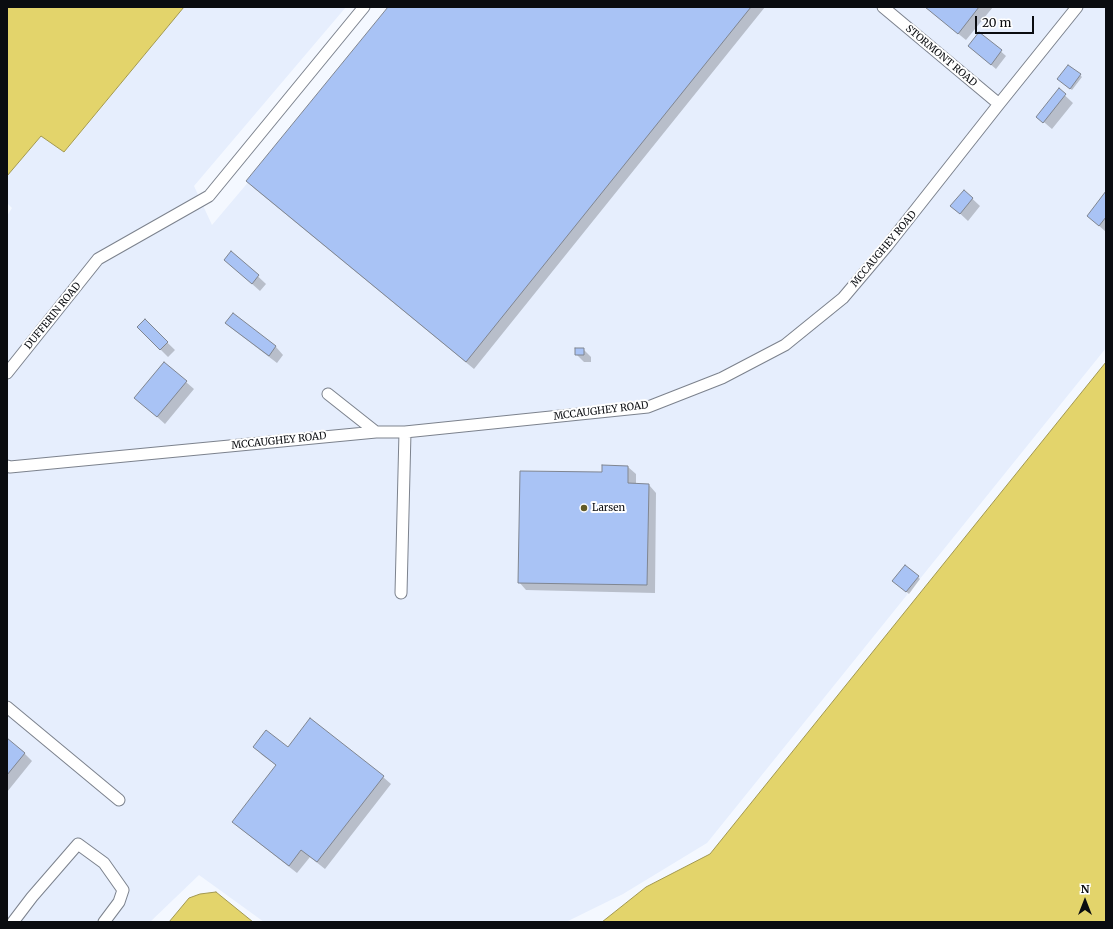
<!DOCTYPE html>
<html>
<head>
<meta charset="utf-8">
<style>
  body { margin:0 }
  #map { position:relative; width:1113px; height:929px; overflow:hidden; background:#f4f8ff; font-family:Merriweather,serif }
  canvas { display:block }
  .frame { position:absolute; inset:0; border:8px solid #0a0c10; pointer-events:none }
  .north { position:absolute; left:1065px; top:881px; width:40px; height:40px; -webkit-text-stroke:3px #fff; paint-order:stroke; rotate:0deg; font-size:11px; font-weight:700; line-height:16px; text-align:center; color:#0a0c10 }
  .north::after { content:''; display:block; margin:auto; width:14px; height:18px; background:#0a0c10; clip-path:polygon(50% 0,100% 100%,50% 72%,0 100%) }
  .scale { position:absolute; left:975px; top:16px; width:59px; height:18px; box-sizing:border-box; border:2px solid #0a0c10; border-top:0; padding-left:5px; font-size:12px; line-height:14px; white-space:nowrap; color:#0a0c10; -webkit-text-stroke:3px #fff; paint-order:stroke }
</style>
</head>
<body>
<div id="map">
<canvas width="1113" height="929"></canvas>
<div class="frame"></div>
<div class="north">N</div>
<div class="scale">20 m</div>
</div>
<script>
const c = document.querySelector('canvas').getContext('2d');
c.lineJoin = 'round';
function paint(path, color) {
  c.fillStyle = color;
  c.fill(path, 'evenodd');
}
function toPath(rows) {
  const path = new Path2D();
  for (const r of rows) {
    path.moveTo(r[0], r[1]);
    for (let i = 2; i < r.length; i += 2) path.lineTo(r[i], r[i + 1]);
  }
  return path;
}
function strokePath(path, color, width, dash) {
  c.strokeStyle = color;
  c.lineWidth = width;
  c.lineCap = dash ? 'butt' : 'round';
  c.setLineDash(dash || []);
  c.stroke(path);
}
function label(font, color, halo, rows, align = 'center') {
  c.font = font + ' Merriweather,serif';
  c.lineWidth = 4;
  c.setLineDash([]);
  c.textBaseline = 'middle';
  c.strokeStyle = halo;
  c.fillStyle = color;
  for (const [text, x, y, turn = 0] of rows) {
    c.save();
    c.translate(x, y);
    c.rotate((+turn || 0) * Math.PI / 180);
    c.textAlign = isNaN(turn) ? turn : align;
    if (halo) c.strokeText(text, 0, 0);
    c.fillText(text, 0, 0);
    c.restore();
  }
}
const built = toPath([
  [184,7,346,7,194,186,212,225,396,7,1106,7,1106,348,707,843,623,894,566,922,264,922,199,875,150,922,7,922,7,216,12,208,7,203,7,176,41,136,65,152]
]);
const water = toPath([
  [7,7,184,7,64,152,41,136,7,176,7,7],
  [1106,362,1106,922,602,922,646,887,710,854,1106,362],
  [216,892,253,922,169,922,189,898,200,894,216,892]
]);
const shadow = toPath([
  [390,7,765,7,474,369,255,189,247,181],
  [927,7,993,7,966,40,934,14],
  [980,33,1006,56,996,69,969,46],
  [1080,75,1082,77,1072,90,1061,81],
  [1059,90,1073,103,1052,129,1038,117],
  [964,191,980,206,968,221,952,206],
  [1106,192,1106,232,1088,216],
  [232,252,266,284,260,291,233,267],
  [233,314,276,347,283,355,277,363,234,330,226,323],
  [145,321,175,350,168,357,138,327],
  [583,349,591,357,591,362,584,362,576,354],
  [164,363,194,389,165,424,135,397],
  [603,466,628,467,636,474,636,485,649,485,656,493,655,593,526,590,519,582,603,473],
  [918,577,920,579,909,594,896,583],
  [7,740,24,753,32,761,7,792],
  [255,747,288,748,383,777,391,784,325,869,310,857,297,873,241,829,233,822,277,766,262,755]
]);
const building = toPath([
  [388,7,751,7,466,362,246,181,388,7],
  [925,7,979,7,958,34,925,7],
  [979,32,1002,50,991,65,968,46,979,32],
  [1068,65,1081,74,1070,89,1057,79,1068,65],
  [1059,88,1066,94,1043,123,1036,117,1059,88],
  [964,190,973,198,960,214,950,206,964,190],
  [1106,191,1106,217,1099,226,1087,216,1106,191],
  [231,251,259,275,252,284,224,260,231,251],
  [233,313,276,346,269,356,225,323,233,313],
  [145,319,168,342,160,350,137,327,145,319],
  [575,348,584,348,584,355,575,355,575,348],
  [164,362,187,381,157,417,134,398,164,362],
  [602,465,628,466,628,483,649,484,647,585,518,583,520,471,602,472,602,465],
  [905,565,919,576,906,592,892,581,905,565],
  [310,718,384,776,317,862,301,850,289,866,232,822,276,765,253,747,266,730,288,747,310,718],
  [7,738,25,753,7,775,7,738]
]);
const service = toPath([
  [883,7,999,104],
  [7,373,98,259,209,196,364,7],
  [328,394,376,432],
  [7,466,10,467,376,432,405,432,648,407,722,378,785,345,843,298,887,246,999,104,1077,7],
  [401,593,405,432],
  [7,707,119,800],
  [13,922,32,897,78,844,104,863,123,890,119,902,104,922]
]);
const markers = [
  [584,508,4,"#625b28"]
];
const streetNames = [
  ["STORMONT ROAD",941,56,40],
  ["MCCAUGHEY ROAD",884,249,-50],
  ["DUFFERIN ROAD",53,316,-51],
  ["MCCAUGHEY ROAD",601,411,-7],
  ["MCCAUGHEY ROAD",279,441,-6]
];
const poiNames = [
  ["Larsen",592,508]
];
paint(built, '#e6eefd');
paint(water, '#e3d46b');
strokePath(water, '#a29850', 1);
paint(shadow, '#0003');
paint(building, '#a9c3f5');
strokePath(building, '#808691', 1);
strokePath(service, '#7c828d', 13);
strokePath(service, '#fff', 11);
for (const [x, y, r, color] of markers) {
  const dot = new Path2D();
  dot.arc(x, y, r, 0, 2 * Math.PI);
  c.fillStyle = color;
  c.fill(dot);
  strokePath(dot, '#fff', 1.5);
}
label('10px', '#0a0c10', '#fff', streetNames);
label('10px', '#0a0c10', '#fff', poiNames, 'left');
</script>
</body>
</html>
